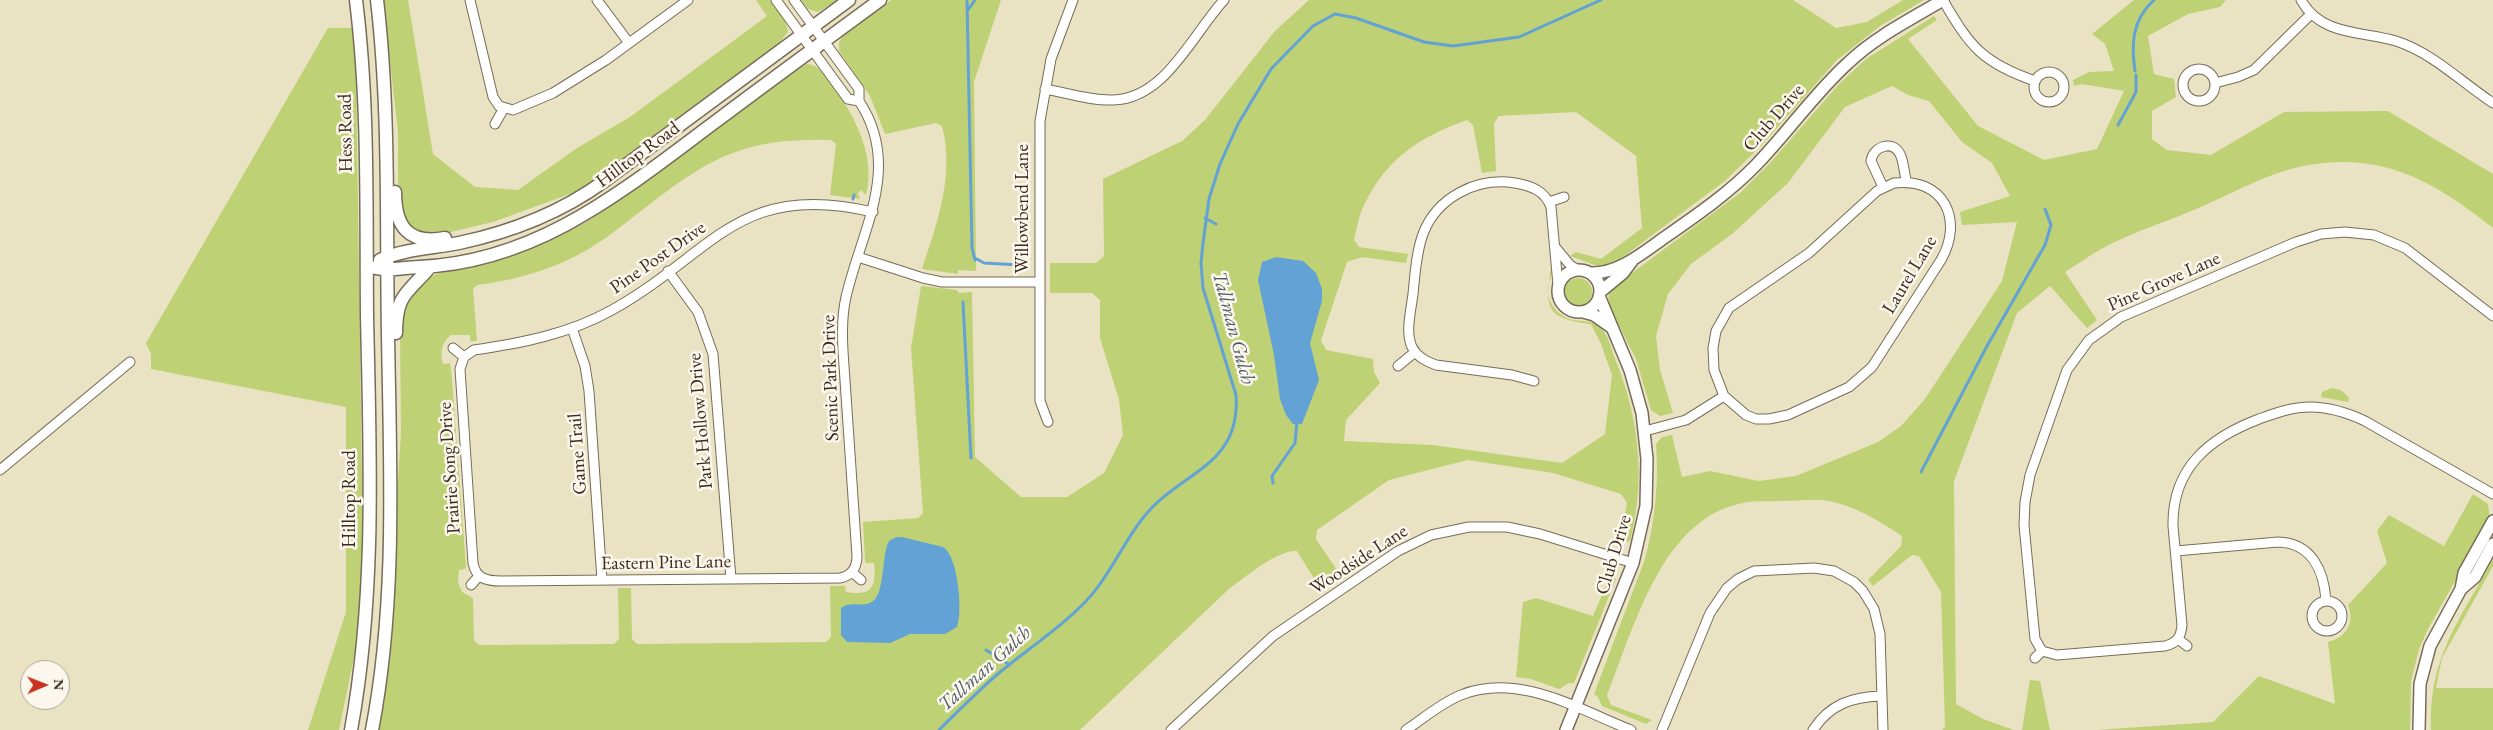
<!DOCTYPE html>
<style>
body{margin:0}
#map{position:relative;width:2493px;height:730px;overflow:hidden;background:#eae3c3;font-family:"EB Garamond",serif}
canvas{display:block}
.north{position:absolute;left:20px;top:660px;width:50px;height:50px;box-sizing:border-box;background:#fbf7ec;border:1px solid #aea59a;border-radius:50%;rotate:89deg;font-size:14px;font-weight:700;line-height:20px;text-align:center;color:#3b2a1e}
.north::after{content:'';display:block;margin:auto;width:18px;height:22px;background:#c8321e;clip-path:polygon(50% 0,100% 100%,50% 72%,0 100%)}
</style>
<div id="map">
<canvas width="2493" height="730"></canvas>
<div class="north">N</div>
</div>
<script>
const ctx = document.querySelector('canvas').getContext('2d');
ctx.lineJoin = 'round';
function fillPath(path, color) {
  ctx.fillStyle = color;
  ctx.fill(path, 'evenodd');
}
function strokePath(path, color, width, dash) {
  ctx.strokeStyle = color;
  ctx.lineWidth = width;
  ctx.lineCap = dash ? 'butt' : 'round';
  ctx.setLineDash(dash || []);
  ctx.stroke(path);
}
function drawText(font, color, halo, rows, align = 'center') {
  ctx.font = font + ' "EB Garamond",serif';
  ctx.lineWidth = 5;
  ctx.setLineDash([]);
  ctx.textBaseline = 'middle';
  ctx.strokeStyle = halo;
  ctx.fillStyle = color;
  for (const [text, x, y, turn = 0] of rows) {
    ctx.save();
    ctx.translate(x, y);
    ctx.rotate((+turn || 0) * Math.PI / 180);
    ctx.textAlign = isNaN(turn) ? turn : align;
    if (halo) ctx.strokeText(text, 0, 0);
    ctx.fillText(text, 0, 0);
    ctx.restore();
  }
}
fillPath(new Path2D(`
 M383,0H408L433,154L475,187L518,190L577,148L630,117L767,16L756,0H770L785,20L788,32L779,43L578,191L493,222L438,235L422,234L408,226L398,201V132Z
 M800,0H838L818,12L808,9Z
 M891,0H1001L974,82L976,271L958,270V274L922,269C937,223 955,175 942,126L936,123L885,134L870,96L839,51V43L842,37Z
 M1309,0H1793L1836,28L1867,22L1903,0H1924L1880,26L1837,60L1762,145L1726,180L1611,266L1600,267L1570,256L1576,252L1601,259L1642,228L1636,156L1576,112L1499,116L1494,123L1496,171L1482,173L1473,125L1467,120C1420,137 1388,157 1365,203C1359,214 1357,228 1354,240L1359,247L1408,254L1406,263L1362,257L1347,262L1321,340L1326,350L1373,359L1374,372L1380,383L1346,420L1344,441L1433,445L1562,463L1605,434L1612,375L1601,344L1591,324C1547,319 1544,308 1551,268C1553,275 1549,280 1548,286C1546,300 1556,314 1569,319C1579,322 1592,319 1601,328C1608,335 1612,350 1615,359C1639,416 1646,481 1630,541L1620,543L1627,503L1621,494L1553,473L1468,460L1389,480L1317,530L1316,539L1341,576L1321,590L1297,551C1277,550 1247,576 1230,588L1080,730H379L394,602L397,497L401,432L400,332L404,305L423,281L436,274L522,252L585,223L635,189L798,69L807,64C820,65 825,76 833,86C855,116 876,156 866,195L861,190L858,193L860,199L830,195L836,144L831,140C796,139 763,141 730,154C685,172 647,208 607,237C568,265 524,279 477,285L473,289L477,341H470V335H451C441,343 440,353 443,364L450,363L452,379L466,567L465,569L459,570L458,582L462,592L473,598L474,640L479,645L614,644L619,639L618,588H631L632,639L637,644L826,642L831,637L830,586H845L846,592C874,597 876,584 874,563H866L865,561L863,522L918,518L923,513L911,348L921,286L957,290L959,293L972,292L975,457L1021,497H1067L1104,473L1123,435L1119,400L1100,338V300L1092,293H1050V263H1096L1104,256L1103,179L1182,141L1205,120L1275,31Z
 M2134,0H2226L2220,7L2188,14L2148,36L2154,74L2174,79L2176,97L2152,111V139L2167,150L2211,155L2284,112L2388,111L2493,174V228C2433,181 2383,151 2303,166C2268,173 2233,193 2201,207C2169,221 2134,231 2103,248C2090,255 2078,264 2065,272L2097,320L2087,328L2050,286L2017,313L1954,481L1956,704L1983,719L2014,730H1942L1945,727L1941,592L1919,556L1912,555L1873,586L1868,580L1901,546L1902,536C1878,520 1852,504 1823,500C1810,499 1795,501 1781,501C1769,502 1755,500 1743,503C1661,518 1634,629 1607,695L1611,705L1652,720L1646,724L1602,706L1598,697L1594,694L1645,559C1655,522 1659,482 1656,444L1662,437L1672,435L1682,477L1710,471L1759,481L1796,476L1878,442L1901,426L1925,399L2002,281L2017,222L1962,225L1960,212L2010,196L1992,163L1962,142L1929,101L1908,95L1892,86L1845,107L1788,183L1732,234L1691,264L1668,294L1656,336L1660,370L1673,413L1660,416L1651,410L1636,359L1608,304L1609,290L1740,193L1770,163L1839,84L1866,59L1934,16L1937,20L1908,39L1978,126L2044,160L2097,149L2124,91L2082,84L2074,86L2073,80L2089,72L2114,71L2105,44L2092,34Z
 M328,28H353L356,69L363,551L357,643L339,730H308L346,612V407L151,369V354L146,343Z
 M1564 292a14 14 0 1 1 28 0a14 14 0 1 1-28 0Z
 M2332,388L2341,390L2349,398L2348,402L2321,397L2322,392Z
 M2473,494L2488,504L2490,519L2428,629L2419,649L2411,681L2410,730H2097L2213,722L2259,676L2335,704L2328,642C2347,637 2355,623 2348,605L2387,563L2377,531L2389,515L2444,546Z
 M2493,559V566L2442,658L2436,688H2493V730H2431C2428,657 2460,620 2493,559Z
 M1611,574L1616,579L1574,683H1569L1559,689L1531,679L1516,677L1523,602L1536,598L1593,616Z
 M2030,680L2040,681L2050,730H2022Z`), '#bed174');
fillPath(new Path2D(`
 M1276,257L1303,261L1316,273L1322,289V301L1310,343L1319,380L1302,424H1293L1286,415L1280,399L1274,355L1258,280L1262,262Z
 M902,537L943,547C958,555 963,612 957,627L945,634H910L890,643L847,642L841,635V608C852,598 870,613 878,594C884,580 883,554 888,543C891,538 896,537 902,537Z`), '#63a2d5');
strokePath(new Path2D(`
 M967,0L972,248L975,260
 M968,10L975,0
 M2135,71C2131,44 2132,20 2154,0
 M2118,125L2136,92V75
 M853,199L854,195
 M1205,218L1216,224
 M975,258L984,263L1019,265
 M963,302L971,458
 M1921,472L1987,346L2045,245L2051,225L2045,209
 M1273,483L1272,476L1295,443L1297,421
 M986,650L1010,665
 M939,730C959,710 979,690 1000,672C1029,648 1062,627 1088,599C1110,575 1123,543 1143,518C1179,471 1241,468 1236,395L1203,288L1201,263L1203,243L1209,199L1220,164L1238,124L1271,69L1313,26L1335,14L1356,18L1424,42L1453,46L1519,37L1601,0`), '#63a2d5', 3);
const minor = new Path2D(`
 M470,0L493,97L499,106L513,110L553,93L606,60L688,0
 M597,0L629,43
 M776,0L848,99L859,101
 M794,0L859,89V101
 M1943,0C1970,47 1983,63 2035,81
 M2301,0C2321,36 2362,31 2396,41C2433,53 2461,82 2493,103
 M2183 85a16 16 0 1 1 32 0a16 16 0 1 1-32 0Z
 M2034 87a15 15 0 1 1 30 0a15 15 0 1 1-30 0Z
 M2215,83L2238,77L2254,70L2311,14
 M1045,89C1067,93 1091,101 1113,100C1165,99 1192,35 1224,0
 M859,101C903,167 861,231 846,297C842,314 842,333 843,351L857,556C857,568 851,576 840,578L501,581C487,581 476,579 473,563L460,369L464,357L474,350C522,343 569,334 612,310C714,253 738,180 873,212
 M495,124L504,108
 M1894,183C1944,177 1964,220 1941,260L1872,367L1849,387L1788,415L1769,419H1756L1746,415L1724,396L1714,370L1713,348L1716,331L1729,308L1809,253L1877,191Z
 M1883,187L1871,161C1873,147 1892,139 1900,154C1904,162 1904,174 1907,183
 M1549,202L1564,197
 M1556,248L1570,265L1578,270
 M858,257L923,278L942,282H1039
 M668,271L698,312L713,354L731,579
 M2493,316L2405,248L2374,235L2345,232L2321,234L2296,242L2121,317L2089,340L2067,370L2030,475L2025,502L2024,525L2035,639L2042,651L2057,655L2165,646C2177,643 2181,637 2182,625L2173,526C2172,468 2209,438 2259,419C2276,413 2292,407 2310,407C2330,407 2348,413 2365,421L2493,494
 M572,328L585,366L589,391L602,580
 M453,348L464,357
 M1398,366L1415,352
 M1534,381L1512,375L1436,365C1426,361 1417,357 1412,347C1405,332 1411,311 1413,294C1415,275 1416,253 1423,234C1437,197 1477,177 1515,183C1532,186 1545,191 1551,207L1558,285
 M1048,422L1040,401V121L1051,59L1073,0
 M1645,431L1686,420L1724,396
 M0,470L130,362
 M2176,551L2278,542C2312,543 2324,571 2326,601
 M852,572L861,580
 M471,585L479,576
 M2312 616a15 15 0 1 1 30 0a15 15 0 1 1-30 0Z
 M2178,639L2187,646
 M2035,658L2042,651
 M1171,730L1273,636L1398,551L1431,535L1469,527H1507L1540,534L1633,563
 M1406,730C1424,718 1441,703 1461,695C1518,672 1578,709 1631,730
 M1662,730L1710,613L1727,588L1738,579L1754,571L1814,568L1834,571L1854,582L1863,591L1874,609L1880,634L1883,730
 M1813,730C1830,704 1852,697 1881,696`);
const tertiary = new Path2D(`
 M1558 291a21 21 0 1 1 42 0a21 21 0 1 1-42 0Z
 M1590,273C1617,274 1640,255 1661,240C1694,217 1728,194 1756,165C1788,132 1814,94 1848,63C1875,37 1911,19 1943,0
 M1600,292L1623,273L1632,261
 M1583,312L1594,315L1611,327
 M2461,589L2464,573L2493,521
 M1566,730L1633,563L1646,506L1647,459L1642,413L1630,370L1599,296
 M2419,730L2420,684L2430,646L2461,589L2475,577L2493,544`);
const secondary = new Path2D(`
 M395,192C395,226 408,245 445,238
 M380,260C403,249 434,248 459,243C511,232 560,213 603,182L849,0
 M367,266C390,272 396,268 419,267C540,262 626,188 719,119C772,79 826,40 880,0
 M396,333C396,294 407,294 430,267
 M351,730C376,593 370,455 367,316C366,211 369,105 356,0
 M372,730C397,600 390,467 388,335C386,224 390,111 377,0`);
strokePath(minor, '#786b58', 11);
strokePath(tertiary, '#786b58', 14);
strokePath(secondary, '#786b58', 15);
strokePath(minor, '#fff', 9);
strokePath(tertiary, '#fff', 11);
strokePath(secondary, '#fff', 12);
drawText('19px', '#3b2a1e', '#fbf7ec', [
 ["Club Drive",1774,118,-49],
 ["Hess Road",346,133,-91],
 ["Hilltop Road",638,155,-36],
 ["Willowbend Lane",1023,209,-90],
 ["Pine Post Drive",658,258,-35],
 ["Laurel Lane",1910,275,-59],
 ["Pine Grove Lane",2164,282,-24],
 ["Scenic Park Drive",831,378,-92],
 ["Park Hollow Drive",701,421,-95],
 ["Game Trail",578,454,-94],
 ["Prairie Song Drive",450,468,-94],
 ["Hilltop Road",350,499,-90],
 ["Club Drive",1614,555,-73],
 ["Woodside Lane",1359,560,-33],
 ["Eastern Pine Lane",666,563,-1]
]);
drawText('italic 20px', '#4b5a67', '#fbf7ec', [
 ["Tallman Gulch",1233,328,75],
 ["Tallman Gulch",985,669,-42]
]);
</script>
